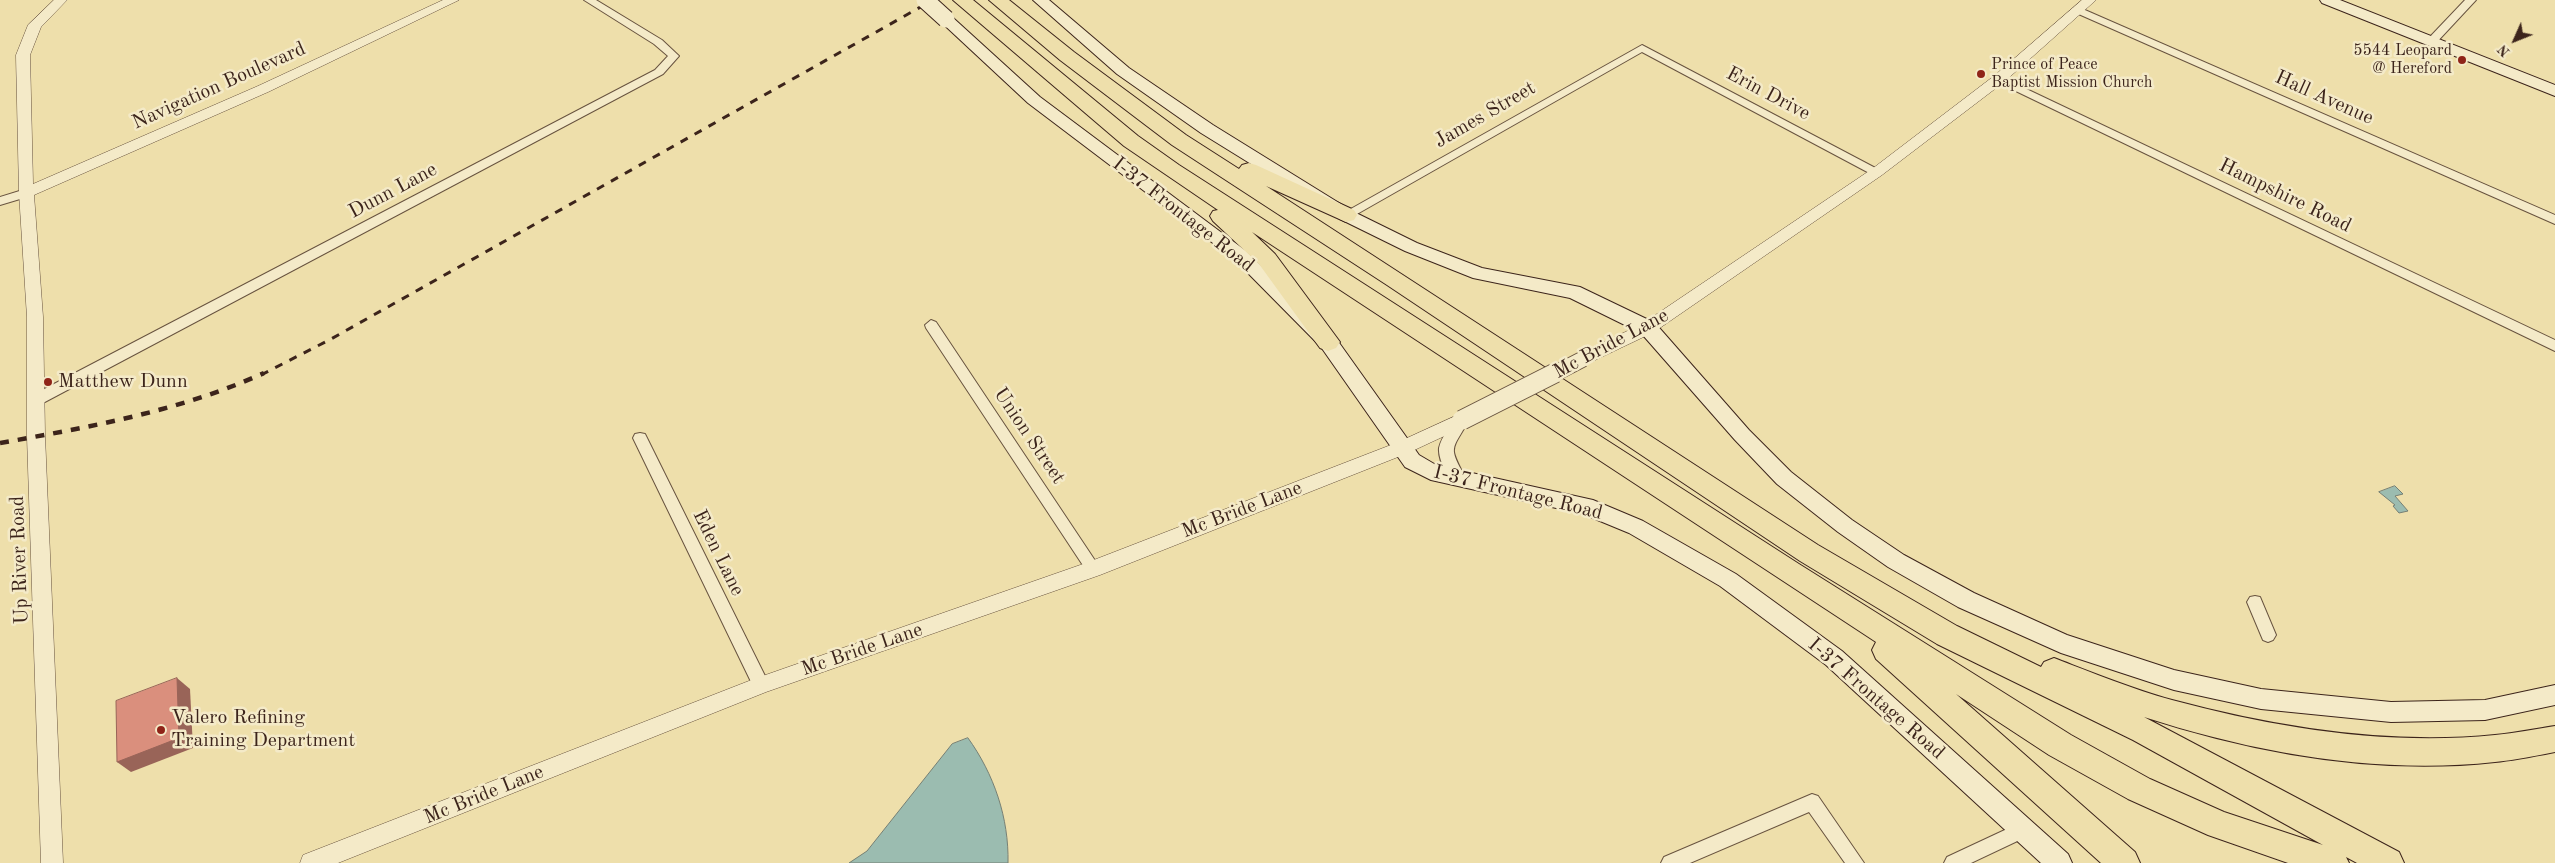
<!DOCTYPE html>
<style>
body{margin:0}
#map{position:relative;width:2555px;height:863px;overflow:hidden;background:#eedfab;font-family:"Old Standard TT",serif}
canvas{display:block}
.north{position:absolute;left:2490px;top:15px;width:50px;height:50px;-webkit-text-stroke:4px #f4eac8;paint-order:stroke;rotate:226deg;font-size:14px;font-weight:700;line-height:20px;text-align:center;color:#3c241b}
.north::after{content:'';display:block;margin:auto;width:18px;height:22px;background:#3c241b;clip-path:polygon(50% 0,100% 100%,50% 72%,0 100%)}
</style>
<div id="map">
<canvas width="2555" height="863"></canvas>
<div class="north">N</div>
</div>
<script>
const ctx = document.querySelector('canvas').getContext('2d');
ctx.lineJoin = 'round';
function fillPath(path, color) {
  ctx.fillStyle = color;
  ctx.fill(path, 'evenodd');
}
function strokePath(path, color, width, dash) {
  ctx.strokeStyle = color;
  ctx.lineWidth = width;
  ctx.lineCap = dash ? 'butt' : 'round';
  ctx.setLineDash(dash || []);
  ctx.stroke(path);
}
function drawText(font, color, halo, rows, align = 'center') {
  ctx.font = font + ' "Old Standard TT",serif';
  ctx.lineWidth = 5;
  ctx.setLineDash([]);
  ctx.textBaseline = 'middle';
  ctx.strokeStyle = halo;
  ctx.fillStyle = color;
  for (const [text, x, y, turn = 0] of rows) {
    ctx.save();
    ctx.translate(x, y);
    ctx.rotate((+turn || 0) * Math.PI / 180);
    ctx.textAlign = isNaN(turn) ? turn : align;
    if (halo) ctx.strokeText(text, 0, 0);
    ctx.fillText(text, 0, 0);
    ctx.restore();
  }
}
const water = new Path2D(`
 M2395,486L2403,494L2395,496L2408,511L2399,513L2393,506L2395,505L2379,492Z
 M968,738C994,774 1009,818 1008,863H849L867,851L952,744Z`);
fillPath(water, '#9bbcb0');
strokePath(water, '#757f74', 1);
const minor = new Path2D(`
 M584,0H596L662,40L679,56L663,74L41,404H31L29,400L31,396L655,70L668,56L654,44Z
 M2465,0H2476L2435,44H2427V40Z
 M2078,7L2555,215V224L2074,12V8Z
 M1642,45L1883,172L1877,176L1873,175L1642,52L1350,218H1342L1340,215Z
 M1999,76L2555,340V351L1995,81V77Z
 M26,189L32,193L30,196L0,205V197Z
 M931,320L936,322L1098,565L1100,569L1098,573L1093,575L1088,573L926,328L925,325Z
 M1462,415L1469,420C1451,452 1448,445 1466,479L1464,483C1450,487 1438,460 1439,448C1441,437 1451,426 1457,416Z
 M640,433L645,434L647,438L767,680L769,685L767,690L761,692L755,690L633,438L635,434Z
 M2255,596L2260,597L2276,635L2273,640L2268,642L2263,640L2247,602L2250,597Z
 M1812,794L1818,796L1864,863H1845L1809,812L1690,863H1661L1664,857Z
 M2022,822L2028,824L2031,830L2028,836L1971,863H1944L1947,857Z`);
const tertiary = new Path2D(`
 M54,0H67L41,27L30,55L33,184L258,86L443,0H459L268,92L34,195L43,317L45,436L63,863H41L27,436V317L19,193L16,55L28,25Z
 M2082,0H2096L2004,82L1882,175L1654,332L1589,363L1583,365L1577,363L1575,359L1577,355L1642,324L1872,169L1994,76Z
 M1462,413L1468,415L1471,420L1468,425L1408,453L1100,575L766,692L338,863H300L303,855L754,679L1086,563L1396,443Z`);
const secondary = new Path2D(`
 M1033,0H1049L1129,68L1213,125L1352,211L1417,243L1482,268L1580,287L1655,323L1749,430L1791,472L1852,520L1904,555L1974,593L2067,635L2174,670L2261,689L2391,702L2485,700L2555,685V705L2485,720L2391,722L2261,709L2174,690L2061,653L1958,607L1888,567L1838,532L1777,484L1735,440L1641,333L1570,298L1473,278L1405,251L1340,219L1201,133L1117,74Z
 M2320,0H2340L2555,85V96L2322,3Z
 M946,15L951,16L1040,97L1246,251L1335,337L1419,455L1436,465L1593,500L1643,521L1736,574L1842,651L2068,854L2072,863H2041L1826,665L1720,586L1629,533L1583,514L1431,480L1405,467L1321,347L1234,259L1028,103L941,22L939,19L941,16Z`);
const motorway = new Path2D(`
 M953,0H973L1138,136L1179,165L1799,564L2071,735L2150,779L2224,812L2323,845L2133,740L1937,644L1800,561L1387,285L1172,145L1060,60L989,0H1009L1074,52L1186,135L1239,169L1242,165L1249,163L1256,165L1354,210L1357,215L1354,220L1346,222L1266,186L1818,545L1957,626L2041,667L2044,662L2054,658C2093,673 2132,689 2172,700C2276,728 2387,746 2495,735C2515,733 2535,729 2555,726V752C2535,756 2515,760 2495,762C2378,775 2255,753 2144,717L2399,852L2404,863H2357L2346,857L2349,863H2288L2208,835L2128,799L2049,755L1956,694L2135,852L2140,863H2101L1876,659L1872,650L1876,642L1252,232L1275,254L1340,342L1336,348L1328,351L1320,348L1259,264L1213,221L1210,216L1213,211L1218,210L1124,146Z`);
strokePath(minor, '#68533f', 2);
strokePath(tertiary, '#68533f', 1);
strokePath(secondary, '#3c241b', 2);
strokePath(motorway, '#3c241b', 2);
fillPath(minor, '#f4eac8');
fillPath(tertiary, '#f4eac8');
fillPath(secondary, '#f4eac8');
fillPath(motorway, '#eedfab');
strokePath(new Path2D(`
 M261,375L331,339L933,0`), '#3c241b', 3, [8, 8]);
strokePath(new Path2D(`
 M0,443C90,427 180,411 264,373`), '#3c241b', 4.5, [9, 9]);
const tertiaryBridgeFar1 = new Path2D(`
 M1552,375L1583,359`);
const tertiaryBridge = new Path2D(`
 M1462,420L1555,373`);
const secondaryBridge = new Path2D(`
 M925,0L946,19`);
strokePath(tertiaryBridgeFar1, '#68533f', 17, []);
strokePath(tertiaryBridge, '#68533f', 21, []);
strokePath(secondaryBridge, '#3c241b', 19, []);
strokePath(tertiaryBridgeFar1, '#f4eac8', 15);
strokePath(tertiaryBridge, '#f4eac8', 19);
strokePath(secondaryBridge, '#f4eac8', 17);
fillPath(new Path2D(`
 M177,678L190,689L193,748L131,772L117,762Z`), '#996458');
const building = new Path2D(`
 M177,678L179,738L117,762L116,701Z`);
fillPath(building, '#da8f7d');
strokePath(building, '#996458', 1);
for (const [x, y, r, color] of [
 [2462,60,5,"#8f2418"],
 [1981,74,5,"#8f2418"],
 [48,382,5,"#8f2418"],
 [161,730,5,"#8f2418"]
]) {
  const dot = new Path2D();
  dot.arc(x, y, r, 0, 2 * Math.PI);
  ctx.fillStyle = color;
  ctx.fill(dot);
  strokePath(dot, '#f4eac8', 2);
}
drawText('16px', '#3c241b', '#f4eac8', [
 ["5544 Leopard",2452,51],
 ["@ Hereford",2452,69],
 ["Prince of Peace",1991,65,"left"],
 ["Baptist Mission Church",1991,83,"left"]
], 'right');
drawText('20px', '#3c241b', '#f4eac8', [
 ["Navigation Boulevard",219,86,-24],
 ["Erin Drive",1768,94,28],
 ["Hall Avenue",2324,98,24],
 ["James Street",1485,115,-30],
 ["Dunn Lane",393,191,-28],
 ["Hampshire Road",2285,196,26],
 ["I-37 Frontage Road",1183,215,38],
 ["Mc Bride Lane",1611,344,-28],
 ["Union Street",1029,436,56],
 ["I-37 Frontage Road",1518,493,14],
 ["Mc Bride Lane",1242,510,-21],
 ["Eden Lane",718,553,64],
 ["Up River Road",20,560,-92],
 ["Mc Bride Lane",862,650,-19],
 ["I-37 Frontage Road",1876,699,41],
 ["Mc Bride Lane",484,795,-22]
]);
drawText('20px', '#3c241b', '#f4eac8', [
 ["Matthew Dunn",58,382],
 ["Valero Refining",171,718],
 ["Training Department",171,741]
], 'left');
</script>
